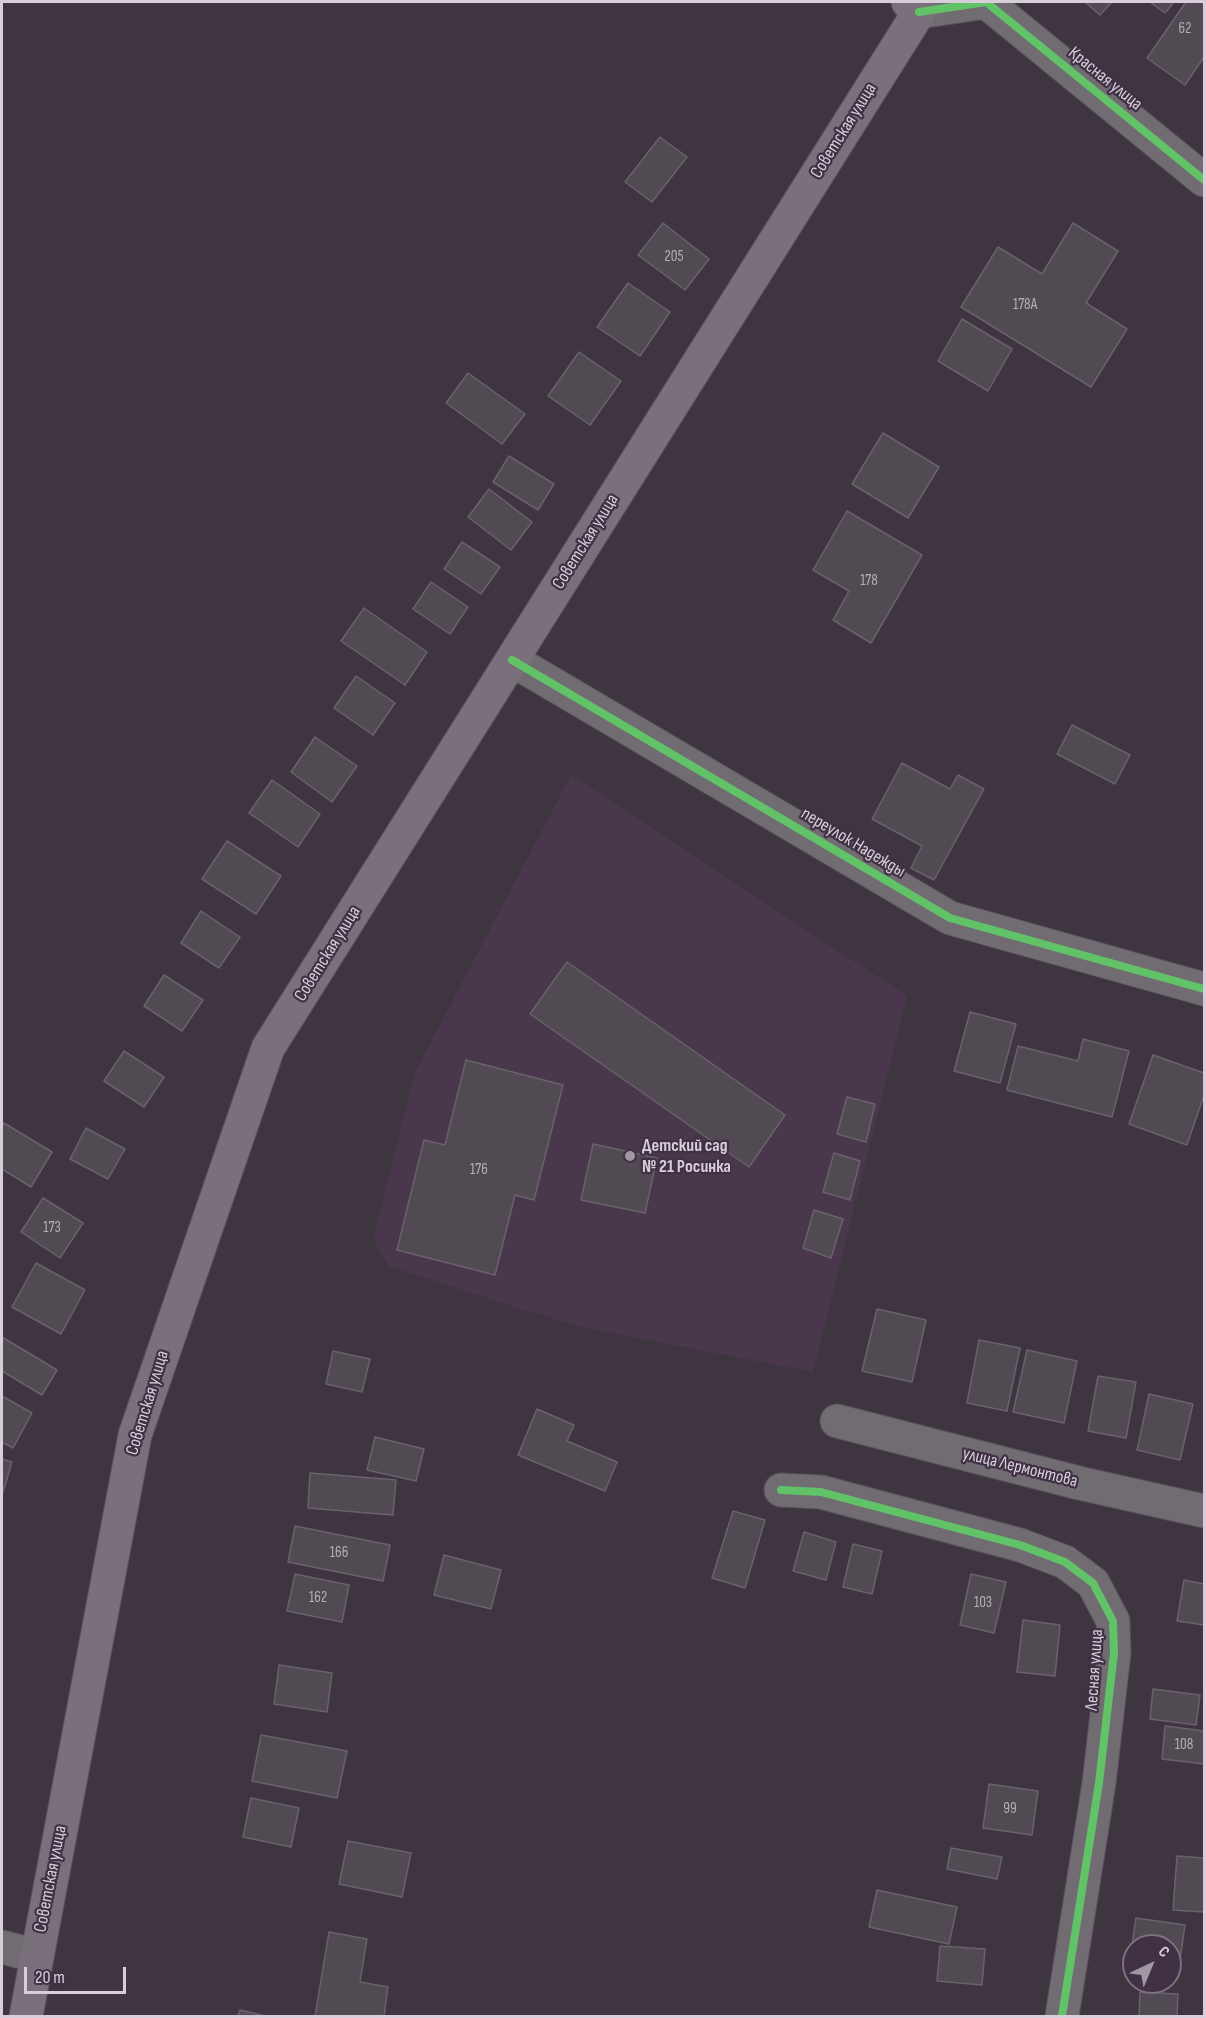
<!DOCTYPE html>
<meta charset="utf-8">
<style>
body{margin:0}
#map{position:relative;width:1206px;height:2018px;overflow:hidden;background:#3e3540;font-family:"Sofia Sans Condensed",sans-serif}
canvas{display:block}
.frame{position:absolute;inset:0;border:3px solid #d8ceda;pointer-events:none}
.north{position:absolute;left:1122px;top:1934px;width:60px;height:60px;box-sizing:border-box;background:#413144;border:2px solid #7d7080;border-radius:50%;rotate:44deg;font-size:16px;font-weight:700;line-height:24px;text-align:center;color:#d8ceda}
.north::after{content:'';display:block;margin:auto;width:21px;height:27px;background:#a298a4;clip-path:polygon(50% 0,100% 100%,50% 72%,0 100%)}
.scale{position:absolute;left:24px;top:1967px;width:102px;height:27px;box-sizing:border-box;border:3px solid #d8ceda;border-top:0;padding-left:8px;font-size:18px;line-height:21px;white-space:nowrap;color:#d8ceda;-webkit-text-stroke:4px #413144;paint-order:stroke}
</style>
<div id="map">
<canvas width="1206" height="2018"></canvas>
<div class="frame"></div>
<div class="north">С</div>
<div class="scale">20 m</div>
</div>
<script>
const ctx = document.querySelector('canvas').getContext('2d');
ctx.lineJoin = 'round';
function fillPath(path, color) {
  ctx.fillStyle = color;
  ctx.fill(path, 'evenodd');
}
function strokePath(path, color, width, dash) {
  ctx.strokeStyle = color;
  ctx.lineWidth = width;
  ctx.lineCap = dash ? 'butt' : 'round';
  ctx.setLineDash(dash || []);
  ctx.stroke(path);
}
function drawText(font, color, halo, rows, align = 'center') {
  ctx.font = font + ' "Sofia Sans Condensed",sans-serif';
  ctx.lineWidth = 4.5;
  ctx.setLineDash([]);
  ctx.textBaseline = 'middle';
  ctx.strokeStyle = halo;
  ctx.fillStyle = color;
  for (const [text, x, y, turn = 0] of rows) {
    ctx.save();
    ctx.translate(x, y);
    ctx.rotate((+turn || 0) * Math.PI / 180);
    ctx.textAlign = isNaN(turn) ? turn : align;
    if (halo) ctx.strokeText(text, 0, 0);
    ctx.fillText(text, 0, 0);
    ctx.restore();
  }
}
fillPath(new Path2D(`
 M571,775L907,996L813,1372L575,1326L388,1266L373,1239L415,1072Z`), '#49374c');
const building = new Path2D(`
 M1085,2H1112L1100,15Z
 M1150,2H1174L1165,13Z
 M1186,2H1204V57L1185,85L1147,58Z
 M660,137L687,157L652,202L625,182Z
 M663,223L709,259L685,290L638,255Z
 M1073,223L1118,251L1086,303L1127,329L1091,387L961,307L998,247L1042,274Z
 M628,283L670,312L640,356L597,327Z
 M962,319L1012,349L988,391L938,361Z
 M579,352L621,381L590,425L548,396Z
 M468,373L525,414L502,444L446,403Z
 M883,433L939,467L908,518L852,484Z
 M509,456L554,484L538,510L493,482Z
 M489,489L532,522L511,550L468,517Z
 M847,511L922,555L871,643L833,620L849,591L813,570Z
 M462,542L500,567L481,594L444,569Z
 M431,582L468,607L450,634L413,609Z
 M364,608L427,652L405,685L341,641Z
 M356,676L395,703L373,735L334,708Z
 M1072,725L1130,755L1115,784L1057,754Z
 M315,737L357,766L332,802L291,772Z
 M902,763L950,789L958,775L984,789L934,880L911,868L922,846L872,819Z
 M272,780L320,814L298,847L249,813Z
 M227,841L281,876L256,914L202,879Z
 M201,911L240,937L219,968L181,943Z
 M567,962L785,1115L749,1167L530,1014Z
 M164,975L203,1000L182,1031L144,1006Z
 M970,1012L1016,1024L1000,1083L954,1071Z
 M1083,1039L1129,1051L1112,1117L1007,1090L1018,1046L1078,1061Z
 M124,1051L164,1077L144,1107L104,1081Z
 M1153,1055L1204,1073V1095L1187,1145L1129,1124Z
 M466,1060L563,1085L534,1200L515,1195L495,1275L397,1250L424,1140L445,1145Z
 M847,1097L875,1104L866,1142L837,1134Z
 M4,1123L52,1152L31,1187L2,1169V1127Z
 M86,1128L125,1149L108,1179L70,1159Z
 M593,1144L657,1158L645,1213L581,1200Z
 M834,1153L860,1161L850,1200L823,1192Z
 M43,1198L83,1223L60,1258L21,1232Z
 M814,1210L843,1219L831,1258L803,1248Z
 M36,1263L85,1290L61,1334L12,1307Z
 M877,1309L926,1320L912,1382L862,1371Z
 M2,1337L57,1370L42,1395L2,1371Z
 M979,1340L1020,1348L1007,1411L967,1403Z
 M1027,1350L1077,1361L1064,1423L1013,1412Z
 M333,1351L370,1359L362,1392L326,1384Z
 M1098,1376L1136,1382L1126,1438L1088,1431Z
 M1149,1394L1193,1404L1180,1460L1137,1450Z
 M2,1396L32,1413L13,1448L2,1442Z
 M537,1409L574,1425L567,1441L617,1462L605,1491L518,1455Z
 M375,1437L424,1449L416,1481L367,1470Z
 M2,1459L12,1462L3,1492L2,1491Z
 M310,1473L396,1480L393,1515L308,1508Z
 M733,1511L765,1520L745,1588L712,1578Z
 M295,1526L390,1545L383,1581L288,1562Z
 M804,1532L836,1542L826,1580L793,1571Z
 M853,1544L882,1551L872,1594L843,1587Z
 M444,1555L501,1570L491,1609L434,1595Z
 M295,1574L349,1585L342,1622L287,1611Z
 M971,1574L1006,1582L994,1633L960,1625Z
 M1184,1580L1204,1584V1625L1177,1621Z
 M1023,1620L1060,1625L1055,1676L1017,1672Z
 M279,1665L332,1673L327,1712L274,1704Z
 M1153,1689L1200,1695L1196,1725L1150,1719Z
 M1165,1726L1204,1731V1764L1162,1759Z
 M261,1735L347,1751L337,1798L252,1781Z
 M989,1784L1038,1791L1032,1835L983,1828Z
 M251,1798L299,1808L291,1847L243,1837Z
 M348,1841L411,1853L402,1897L339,1884Z
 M951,1848L1002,1857L997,1879L947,1869Z
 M1177,1856L1204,1858V1912L1173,1910Z
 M877,1890L957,1907L949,1944L869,1927Z
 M1136,1918L1185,1925L1178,1974L1170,1972V1946H1134V1966L1129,1965Z
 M329,1932L367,1939L360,1982L388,1987L384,2016H315Z
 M940,1946L985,1949L982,1985L937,1981Z
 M1140,1992L1178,1994L1177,2016H1139Z
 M240,2010L266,2016H238Z`);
fillPath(building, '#524a53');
strokePath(building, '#69626b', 1.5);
const minor = new Path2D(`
 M919,12L986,2L1204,180
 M512,660L950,918L1204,989
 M837,1421L1079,1483L1204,1511
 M781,1490L821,1492L1020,1545L1065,1562L1093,1583L1113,1621L1114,1653L1099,1783L1062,2016
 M2,1947L36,1956`);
const major = new Path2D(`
 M26,2016L135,1435L268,1048L919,12L908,2`);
strokePath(minor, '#58515a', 35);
strokePath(major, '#58515a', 35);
strokePath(minor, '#716b72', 33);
strokePath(major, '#7a707c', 33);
strokePath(new Path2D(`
 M919,12L986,2L1204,180
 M512,660L950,918L1204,989
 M781,1490L821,1492L1020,1545L1065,1562L1093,1583L1113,1621L1114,1653L1099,1783L1062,2016`), '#61c268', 8);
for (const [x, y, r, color] of [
 [630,1156,6,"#a298a4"]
]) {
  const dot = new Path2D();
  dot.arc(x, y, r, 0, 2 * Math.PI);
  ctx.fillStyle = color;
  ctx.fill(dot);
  strokePath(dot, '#413144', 2);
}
drawText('15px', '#b6adb8', null, [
 ["62",1185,29],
 ["205",674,257],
 ["178А",1025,305],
 ["178",869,581],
 ["176",479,1170],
 ["173",52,1228],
 ["166",339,1553],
 ["162",318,1598],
 ["103",983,1603],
 ["108",1184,1745],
 ["99",1010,1809]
]);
drawText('18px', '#d8ceda', '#413144', [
 ["Красная улица",1105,79,39],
 ["Советская улица",844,131,-58],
 ["Советская улица",586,542,-58],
 ["переулок Надежды",853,843,31],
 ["Советская улица",328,954,-58],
 ["Советская улица",148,1403,-73],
 ["улица Лермонтова",1020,1468,14],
 ["Лесная улица",1095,1670,-86],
 ["Советская улица",51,1879,-79]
]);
drawText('bold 18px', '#d8ceda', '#413144', [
 ["Детский сад",642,1146],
 ["№ 21 Росинка",642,1167]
], 'left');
</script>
